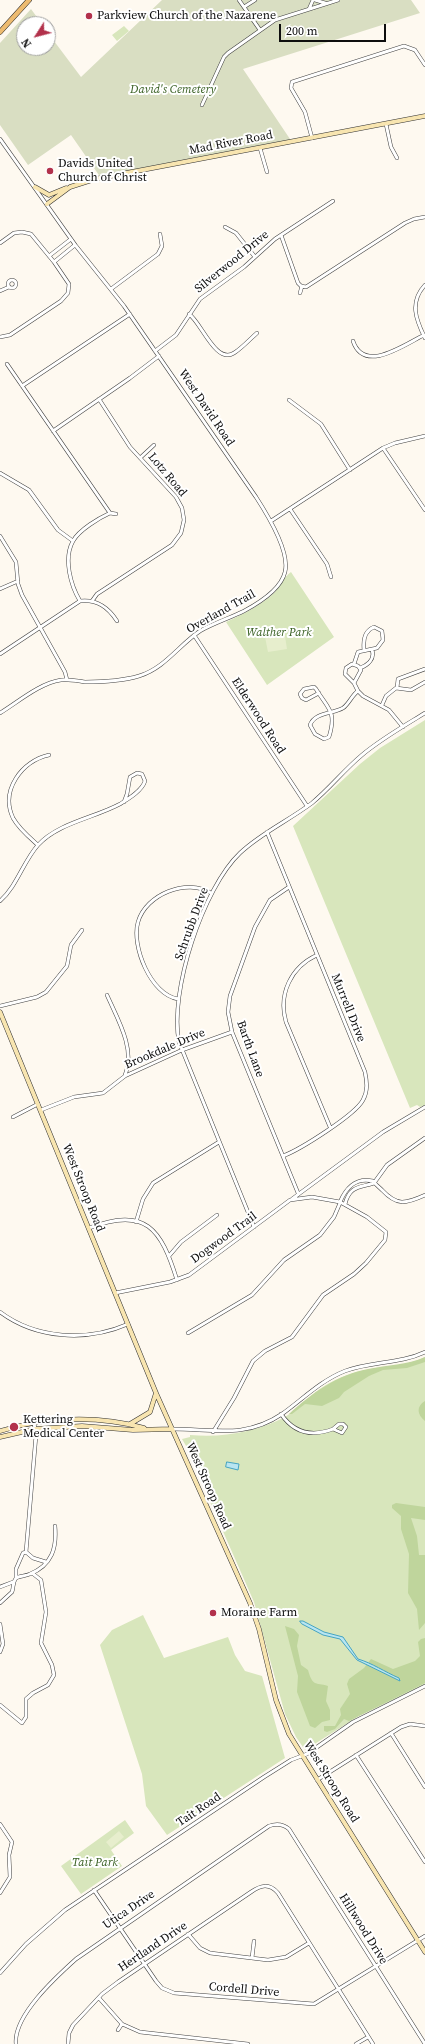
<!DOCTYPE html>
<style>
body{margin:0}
#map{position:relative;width:425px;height:2044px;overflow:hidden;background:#fef9f0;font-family:"Source Serif 4",serif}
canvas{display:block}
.north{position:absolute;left:16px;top:16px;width:40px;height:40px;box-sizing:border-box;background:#fff;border:1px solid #9f9f9f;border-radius:50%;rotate:234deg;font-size:11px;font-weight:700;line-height:16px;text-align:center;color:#0e0e0e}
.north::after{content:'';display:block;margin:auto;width:14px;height:18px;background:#b2314b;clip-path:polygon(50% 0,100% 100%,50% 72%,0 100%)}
.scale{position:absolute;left:279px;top:24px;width:107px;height:18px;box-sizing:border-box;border:2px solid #0e0e0e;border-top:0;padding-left:5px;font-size:12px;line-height:14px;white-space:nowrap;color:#0e0e0e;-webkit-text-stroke:3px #fff;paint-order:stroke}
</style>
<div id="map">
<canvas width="425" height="2044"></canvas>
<div class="north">N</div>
<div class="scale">200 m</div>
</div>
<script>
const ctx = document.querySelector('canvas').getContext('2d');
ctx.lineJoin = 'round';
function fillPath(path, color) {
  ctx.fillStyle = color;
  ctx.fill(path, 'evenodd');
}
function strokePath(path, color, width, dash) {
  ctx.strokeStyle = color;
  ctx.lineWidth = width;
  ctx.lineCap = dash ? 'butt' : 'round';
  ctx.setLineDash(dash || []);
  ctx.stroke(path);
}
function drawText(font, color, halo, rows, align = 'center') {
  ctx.font = font + ' "Source Serif 4",serif';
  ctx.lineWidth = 4;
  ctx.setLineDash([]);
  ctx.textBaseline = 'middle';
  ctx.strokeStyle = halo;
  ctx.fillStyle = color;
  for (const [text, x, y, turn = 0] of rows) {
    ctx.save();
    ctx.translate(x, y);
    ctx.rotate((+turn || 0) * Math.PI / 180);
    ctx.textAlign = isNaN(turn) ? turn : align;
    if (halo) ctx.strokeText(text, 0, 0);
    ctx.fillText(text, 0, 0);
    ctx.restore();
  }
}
fillPath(new Path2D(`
 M124,26L129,31L117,41L112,35Z
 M291,572L334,637L267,685L226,622C243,614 262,605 275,592C281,585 284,577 291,572Z
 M425,720V1105L420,1107L417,1105L410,1108L293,826L360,764L380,748Z
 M425,1357V1685L359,1716L305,1750L296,1737L285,1714L254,1602L207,1495L206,1491L211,1488L182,1439L190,1437V1435C224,1438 255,1432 285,1417C292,1413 299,1405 306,1400C318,1389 332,1380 348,1375C373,1365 401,1369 425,1357Z
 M143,1615L164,1658L228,1637L235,1655L245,1671L262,1676L285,1758L167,1835L146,1806L142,1774L100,1645L112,1630Z
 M125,1820L134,1833L111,1850L122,1866L81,1894L61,1866Z`), '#d8e6bc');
fillPath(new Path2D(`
 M425,1357V1362L407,1368L383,1370L369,1376L344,1392L339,1398L322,1406L305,1404L292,1414H289C312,1393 337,1375 368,1369C387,1365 407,1365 425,1357Z
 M425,1401V1421C417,1415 416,1406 425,1401Z
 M396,1503L425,1507V1520L411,1518L417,1536L419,1555H425V1623L419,1630L417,1609L408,1593L409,1554L401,1529V1516L392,1508V1505Z
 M285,1626L294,1629L299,1635L297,1646L301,1665L308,1670C313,1687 315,1682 328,1686L326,1701L330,1710V1720L322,1722L315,1728L310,1726L297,1692L298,1676Z
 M425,1638V1683L349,1721L344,1719L335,1729L327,1732L324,1731V1726H335L341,1715L340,1709L350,1694L347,1684L349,1679L364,1668L371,1659L393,1669L415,1661L420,1656L418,1642L421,1639Z`), '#bfd59c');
fillPath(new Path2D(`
 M162,0H411L420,13L243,69L292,142L101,178L71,135L28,165L0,125V43L31,9L42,24H24V48H48V33L81,77Z`), '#d9dec2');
fillPath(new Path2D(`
 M284,630L287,649L268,652L264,632Z
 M119,1831L124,1837L111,1848L106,1842Z`), '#e7eecd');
const water = new Path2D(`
 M227,1462L239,1464L238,1470L226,1467Z
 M300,1621H303L324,1632L343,1637L358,1659C372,1663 385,1672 399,1678L400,1681L357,1660L340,1639L323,1635L302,1624Z`);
fillPath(water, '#b8e5f1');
strokePath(water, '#45a4c2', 1);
const street = new Path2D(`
 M239,0L260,30
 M315,0L325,3
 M244,7L255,0
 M309,9L313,0
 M202,105L224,57L228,53L275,20L338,0
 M386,124L391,147L397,158
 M312,138L305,112L291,88L292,82L404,46L415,50L425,65
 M0,139L76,246L124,306L256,497C267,514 290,552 285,572C281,589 259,603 244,611C230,618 214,623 200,631C179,645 165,668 139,676C122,681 104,682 85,682C78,681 69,679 61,680C40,683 18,702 0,713
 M260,148L267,172
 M225,227L236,233L255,257
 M281,235L298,283L301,286L306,287L405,223L414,219L425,217
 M0,243L14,233L22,232L31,234L54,262L69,284L68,293L61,301L10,335L0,337
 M49,256L71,239
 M54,262L75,245
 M8 284a4 4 0 1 1 8 0a4 4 0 1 1-8 0Z
 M425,285C409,302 416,320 425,338
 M111,289L158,254L162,246L160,234
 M0,291L9,287
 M300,293L302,286
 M189,314C201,322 216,365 234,353C242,348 250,339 257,333
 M353,341C364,374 404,345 424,335
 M155,351L176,335L200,299L244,267L275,239L333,201
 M7,364L110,513
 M22,386L130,314
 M289,400L321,424L350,470
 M53,431L130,378L159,356
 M383,448L425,510
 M140,458L154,445
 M0,473L29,490L58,530L73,541
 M290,509L327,564L331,577
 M110,513L116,514
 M271,521L383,448L395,443L425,436
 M0,536L16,562L18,584L22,595L65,672L67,680
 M0,589L18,581
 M80,601C71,586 63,559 73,541C79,530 99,518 110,513
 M92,601L97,594L172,545L181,533L184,520L182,508L176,497L130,447L99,399
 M194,635L307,806
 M0,654L80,601C97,599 108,607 117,621
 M354,664L358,652L377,648L383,640L382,631L374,627C364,631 363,641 364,650
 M360,668C368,665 375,659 372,650
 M354,683L345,674L346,668L352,664L358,666L361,670L354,683L358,691L363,696L389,710L403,727
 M397,688L398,679L425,669
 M319,693L306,700L302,698L300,694L304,689L314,687L316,689C328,709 337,711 329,737L324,739L315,734L310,725C315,712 333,714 343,708C349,704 352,695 358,691
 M382,705L386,696L396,688L411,690L425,682
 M267,832L365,1072C367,1082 368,1091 363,1100C355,1115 301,1149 283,1156
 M38,845C29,837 19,829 13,818C0,790 22,761 49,755
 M289,887L270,900L255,927L230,996L228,1012L232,1032L298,1193
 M0,901C17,886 23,862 38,845C58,823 94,818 120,804C128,799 142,791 145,781L142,774L137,773L130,777L127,794L124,802
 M317,955C291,967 278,994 286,1022L330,1127
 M107,995C117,1018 136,1049 125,1075
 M178,999C151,995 131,946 138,922C146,894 187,878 211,893
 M0,1006L37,997L46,992L67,966L71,945L82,930
 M41,1110L74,1097L103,1093L125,1076L182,1050L232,1032
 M13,1117L38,1104
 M374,1183L387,1165L425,1138
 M292,1199L383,1132L425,1107
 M340,1202C346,1188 355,1177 373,1181C375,1184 379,1187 382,1190C397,1206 405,1204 425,1195
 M345,1204C350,1185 360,1188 374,1183
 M136,1222L143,1199L153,1183L219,1142
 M254,1227L179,1042C169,992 203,888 240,853C261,833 288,821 312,803C330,788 344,770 362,755C381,739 404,726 425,713
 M89,1228C146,1206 161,1229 177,1280
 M169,1256L181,1242L217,1215
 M115,1293L170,1282L189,1275L290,1200L312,1197L340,1202L367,1217L386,1232L385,1240L366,1263L354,1274L323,1295L292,1337L265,1351L253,1361L234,1398L213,1432
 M0,1312C36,1339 87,1342 128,1324
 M188,1333L252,1295L284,1260L320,1235L334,1217L340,1203
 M281,1414C294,1433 312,1437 333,1429
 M34,1423L36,1435L26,1552L33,1558L46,1562
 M339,1424H343L346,1427L342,1433L333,1429Z
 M172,1429C213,1429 245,1439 282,1414C303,1399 320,1381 345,1371C371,1361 400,1364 425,1352
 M16,1577V1569L23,1553L26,1552
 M0,1587L13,1582
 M0,1603L12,1592C14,1587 12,1583 16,1578C19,1576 26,1576 30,1574C52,1565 57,1548 55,1526
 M0,1624L3,1644L0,1652
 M0,1705L22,1723L26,1717V1699L33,1693L48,1685L54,1675L52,1665L41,1643L46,1612L41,1580L32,1573
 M391,1733L425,1787
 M356,1755L425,1862
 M317,1780L401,1727L410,1724L425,1726
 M0,1824L12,1842L9,1855L10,1877L0,1893
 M94,1890L156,1981L162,1988L174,1993L314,2004L425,1936
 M188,1934L200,1948L210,1953L268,1960L286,1957L309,1943
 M252,1958L254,1941
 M0,1973L26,1944L65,1910L264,1777L291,1760L307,1754L353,1722L425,1686
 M99,1998L122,2024L140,2032L248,2044
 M118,2030L122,2024
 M16,2044C13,2016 56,1977 76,1959L269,1826C277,1823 283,1824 289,1829L425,2044
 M68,2044L69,2033L73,2025L102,1994L118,1982L251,1892C261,1885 269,1883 278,1893L373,2044
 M356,2044L368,2037`);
const secondary = new Path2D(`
 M35,187L49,195L66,188
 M47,204L70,187L95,179L425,116
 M0,1012L156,1393L250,1603L259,1629L276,1700L289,1734L425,1952
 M130,1424L150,1412L156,1393
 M0,1431C46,1417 98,1415 144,1428
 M0,1437L35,1429L82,1426L133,1430L172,1429`);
const primary = new Path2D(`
 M0,32L29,0`);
strokePath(street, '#414141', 4);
strokePath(secondary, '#303030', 5);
strokePath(primary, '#1f1f1f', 5.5);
strokePath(street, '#fff', 3);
strokePath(secondary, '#f8e5b0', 4);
strokePath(primary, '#edbb70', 4.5);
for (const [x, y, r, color] of [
 [89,16,4,"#b2314b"],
 [50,171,4,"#b2314b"],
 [14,1427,5,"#b2314b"],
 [213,1613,4,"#b2314b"]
]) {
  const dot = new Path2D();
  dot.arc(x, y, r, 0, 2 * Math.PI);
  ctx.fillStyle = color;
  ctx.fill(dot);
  strokePath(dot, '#fff', 1.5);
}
drawText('12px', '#0e0e0e', '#fff', [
 ["Parkview Church of the Nazarene",97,16],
 ["Davids United",58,164],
 ["Church of Christ",58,178],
 ["Kettering",23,1420],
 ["Medical Center",23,1434],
 ["Moraine Farm",221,1613]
], 'left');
drawText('italic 12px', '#396023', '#fff', [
 ["David's Cemetery",173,90],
 ["Walther Park",279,633],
 ["Tait Park",95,1863]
]);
drawText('12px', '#0e0e0e', '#fff', [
 ["Mad River Road",231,143,-11],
 ["Silverwood Drive",232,262,-39],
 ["West David Road",206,408,56],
 ["Lotz Road",167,475,50],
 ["Overland Trail",221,612,-29],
 ["Elderwood Road",258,716,57],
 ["Schrubb Drive",192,924,-70],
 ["Murrell Drive",348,1008,68],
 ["Brookdale Drive",165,1049,-23],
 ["Barth Lane",250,1049,70],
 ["West Stroop Road",83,1188,68],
 ["Dogwood Trail",224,1238,-36],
 ["West Stroop Road",208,1486,66],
 ["West Stroop Road",331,1782,58],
 ["Tait Road",199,1810,-34],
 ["Utica Drive",129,1910,-34],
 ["Hillwood Drive",363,1929,58],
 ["Hertland Drive",153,1947,-34],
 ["Cordell Drive",244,1990,5]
]);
</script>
